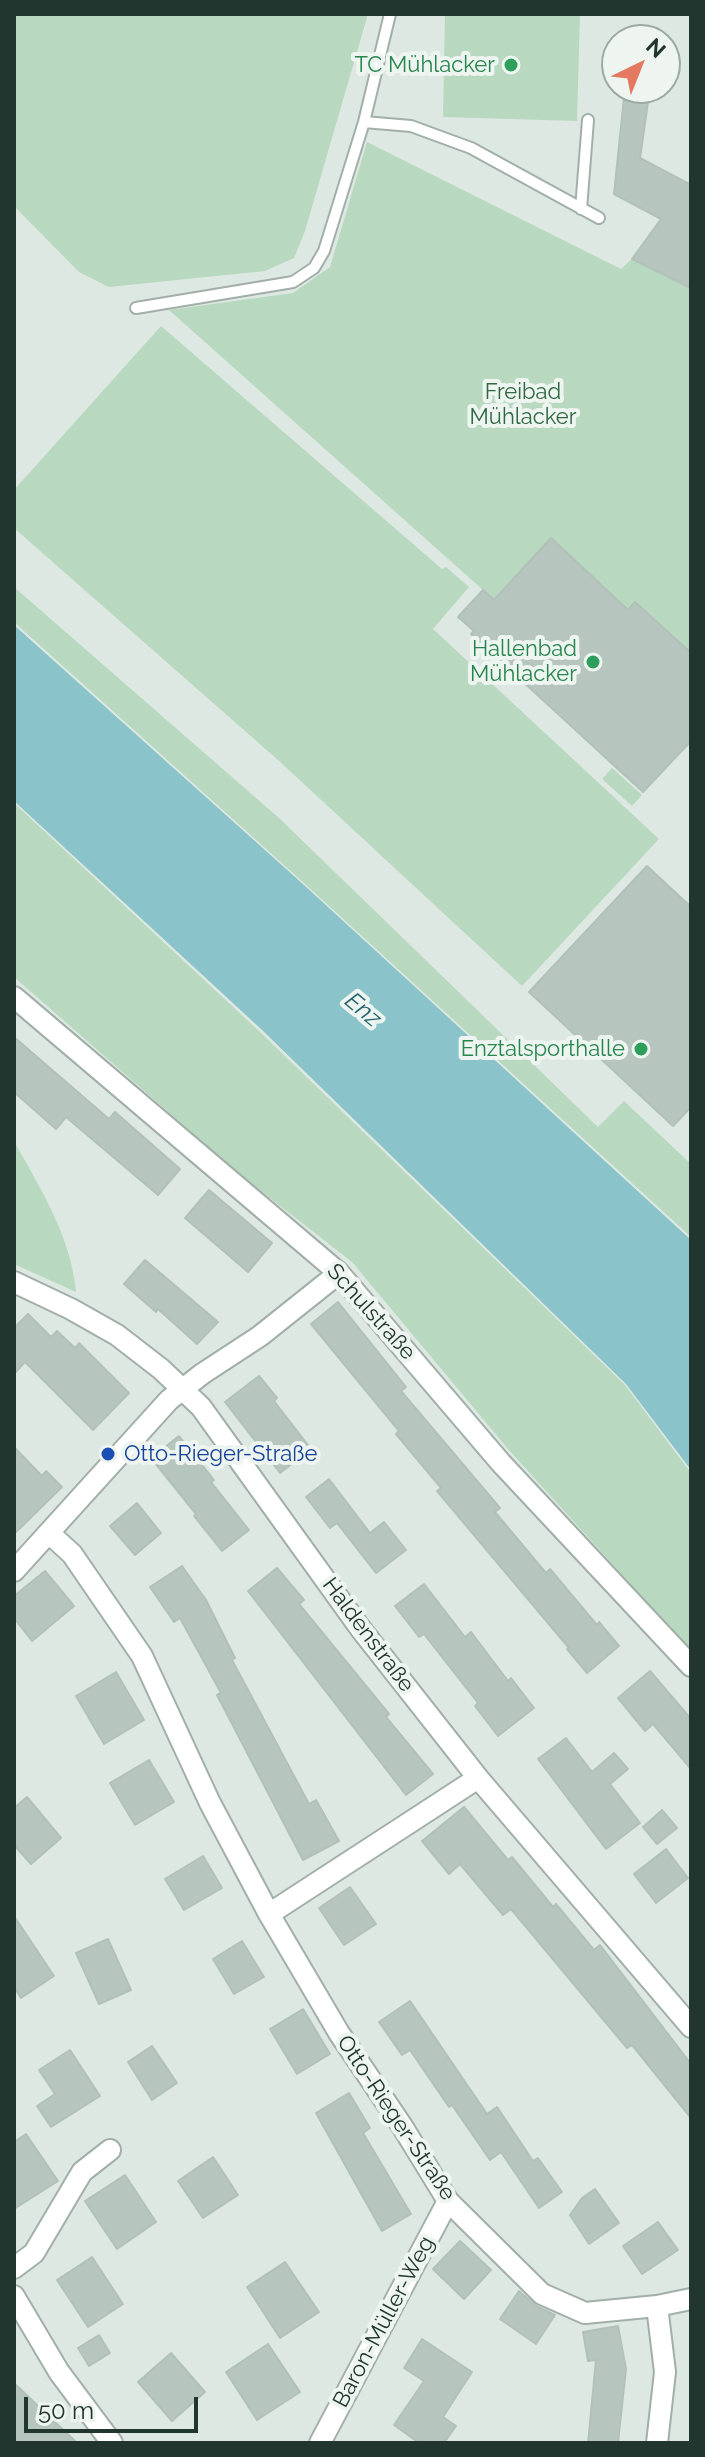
<!DOCTYPE html>
<meta charset="utf-8">
<style>
body{margin:0}
#map{position:relative;width:705px;height:2457px;overflow:hidden;background:#dee8e3;font-family:Raleway,sans-serif}
canvas{display:block}
.frame{position:absolute;inset:0;border:16px solid #21362f;pointer-events:none}
.north{position:absolute;left:601px;top:24px;width:80px;height:80px;box-sizing:border-box;background:#eef5f1;border:2px solid #9ca9a3;border-radius:50%;rotate:43deg;font-size:22px;font-weight:700;line-height:32px;text-align:center;color:#21362f}
.north::after{content:'';display:block;margin:auto;width:28px;height:36px;background:#e57860;clip-path:polygon(50% 0,100% 100%,50% 72%,0 100%)}
.scale{position:absolute;left:24px;top:2397px;width:174px;height:36px;box-sizing:border-box;border:4px solid #21362f;border-top:0;padding-left:10px;font-size:24px;line-height:28px;white-space:nowrap;color:#21362f;-webkit-text-stroke:6px #eef5f1;paint-order:stroke}
</style>
<div id="map">
<canvas width="705" height="2457"></canvas>
<div class="frame"></div>
<div class="north">N</div>
<div class="scale">50 m</div>
</div>
<script>
const ctx = document.querySelector('canvas').getContext('2d');
ctx.lineJoin = 'round';
function fillPath(path, color) {
  ctx.fillStyle = color;
  ctx.fill(path, 'evenodd');
}
function strokePath(path, color, width, dash) {
  ctx.strokeStyle = color;
  ctx.lineWidth = width;
  ctx.lineCap = dash ? 'butt' : 'round';
  ctx.setLineDash(dash || []);
  ctx.stroke(path);
}
function drawText(font, color, halo, rows, align = 'center') {
  ctx.font = font + ' Raleway,sans-serif';
  ctx.lineWidth = 8;
  ctx.setLineDash([]);
  ctx.textBaseline = 'middle';
  ctx.strokeStyle = halo;
  ctx.fillStyle = color;
  for (const [text, x, y, turn = 0] of rows) {
    ctx.save();
    ctx.translate(x, y);
    ctx.rotate((+turn || 0) * Math.PI / 180);
    ctx.textAlign = isNaN(turn) ? turn : align;
    if (halo) ctx.strokeText(text, 0, 0);
    ctx.fillText(text, 0, 0);
    ctx.restore();
  }
}
fillPath(new Path2D(`
 M14,14H368L305,231L294,258L265,271L109,287L79,272L14,206Z
 M445,14H580L577,121L443,117Z
 M367,142L621,269L632,259L652,232L691,252V741L643,792L471,634L473,631L458,617L483,590L169,310L293,293L330,267Z
 M161,326L442,569L446,567L469,587L433,629L659,839L522,986L278,760L14,528V490Z
 M14,587L279,818L598,1127L624,1101L691,1164V1237L305,884L14,622Z
 M612,768L642,795L632,806L602,779Z
 M14,803L259,1031L625,1385L691,1473V1651L508,1449L352,1262L238,1173L14,977Z
 M14,1141C41,1190 71,1236 76,1292L14,1264Z`), '#b8d8bf');
fillPath(new Path2D(`
 M14,625L304,885L691,1240V1470L626,1384L261,1029L14,801Z`), '#8ac3c9');
const building = new Path2D(`
 M625,88H650L640,158L691,185V288L632,259L661,219L614,194Z
 M551,538L628,610L635,602L691,653V741L643,792L471,634L474,631L458,617L483,590L494,600Z
 M647,866L691,907V1107L673,1126L529,992Z
 M14,1037L109,1119L115,1112L180,1169L158,1195L66,1117L56,1129L14,1092Z
 M209,1190L272,1243L248,1272L185,1218Z
 M145,1260L218,1322L197,1344L158,1309L156,1312L124,1284Z
 M338,1302L406,1387L401,1391L500,1508L495,1512L546,1573L550,1569L597,1625L599,1622L619,1646L587,1673L567,1649L569,1648L437,1491L441,1488L396,1434L399,1431L311,1324Z
 M28,1314L51,1337L57,1331L75,1348L79,1343L129,1393L93,1430L25,1362L14,1374V1328Z
 M259,1376L277,1398L274,1401L311,1449L280,1473L225,1402Z
 M179,1436L214,1480L211,1482L249,1530L222,1551L194,1516L196,1514L151,1458Z
 M14,1447L42,1476L46,1471L62,1487L14,1534Z
 M329,1479L370,1533L384,1522L406,1550L376,1573L337,1523L330,1528L306,1497Z
 M137,1503L161,1533L135,1555L110,1526Z
 M182,1566L206,1600L235,1658L232,1660L309,1804L316,1800L339,1841L303,1860L217,1695L221,1693L180,1618L174,1622L150,1587Z
 M277,1568L304,1600L299,1604L389,1714L386,1717L433,1774L406,1795L248,1591Z
 M45,1571L74,1606L32,1641L14,1618V1596Z
 M424,1584L465,1637L471,1632L508,1681L511,1678L534,1708L498,1736L475,1706L478,1703L424,1634L419,1637L395,1606Z
 M650,1671L691,1719V1769L653,1724L645,1731L618,1698Z
 M116,1672L144,1720L104,1744L76,1696Z
 M566,1738L592,1772L614,1753L628,1769L610,1784L640,1823L606,1849L538,1759Z
 M149,1760L174,1802L135,1825L110,1783Z
 M27,1797L61,1838L31,1864L14,1845V1808Z
 M464,1807L508,1860L512,1857L553,1907L556,1904L594,1950L600,1945L691,2064V2118L632,2045L627,2048L511,1909L503,1915L460,1864L449,1874L422,1841Z
 M662,1810L677,1828L657,1844L643,1827Z
 M666,1849L688,1878L656,1903L634,1874Z
 M203,1856L222,1888L184,1910L165,1879Z
 M350,1887L376,1924L344,1945L319,1908Z
 M14,1916L54,1976L21,1998L14,1987Z
 M108,1939L131,1990L99,2004L76,1953Z
 M242,1941L264,1977L234,1994L213,1959Z
 M410,2001L487,2114L497,2107L533,2161L538,2158L562,2192L539,2208L501,2152L490,2160L452,2105L449,2107L410,2050L402,2055L379,2022Z
 M303,2009L330,2054L297,2074L270,2029Z
 M152,2046L177,2083L152,2100L128,2062Z
 M70,2050L100,2096L51,2127L37,2106L55,2094L39,2070Z
 M349,2093L370,2128L363,2133L411,2214L382,2231L316,2113Z
 M26,2134L58,2181L14,2209V2142Z
 M213,2157L238,2195L203,2218L178,2181Z
 M125,2175L156,2222L117,2249L85,2201Z
 M595,2189L619,2223L589,2244L570,2215L582,2198Z
 M658,2222L678,2250L642,2274L623,2246Z
 M460,2241L491,2270L464,2299L433,2269Z
 M92,2257L123,2304L88,2327L57,2280Z
 M285,2262L319,2312L280,2338L247,2287Z
 M519,2291L536,2306L555,2315L536,2344L500,2319Z
 M618,2326L626,2369L618,2443H588L596,2360L588,2361L583,2332Z
 M99,2335L110,2353L89,2366L78,2348Z
 M422,2339L472,2372L443,2417L456,2426L444,2443H419L394,2425L424,2381L404,2368Z
 M268,2344L300,2392L257,2420L226,2372Z
 M171,2353L205,2392L172,2421L138,2382Z
 M14,2383L77,2443H14Z`);
fillPath(building, '#b7c5bf');
strokePath(building, '#b1c1b9', 2);
const lane = new Path2D(`
 M364,122L411,126L471,148L599,218
 M581,209L588,120
 M136,308L293,282L314,268L324,251L364,122L390,14`);
const street = new Path2D(`
 M14,997L339,1273L501,1463L691,1666
 M14,1282L71,1309L117,1335L161,1369L201,1407L360,1628L478,1778L691,2027
 M49,1533L72,1554L142,1656L210,1803L269,1914L339,2033L402,2126L448,2201L542,2294L585,2313L657,2306L691,2299
 M14,1571L169,1400L202,1374L260,1336L339,1273
 M269,1914L478,1778
 M14,2268L34,2253L82,2172L110,2150
 M14,2296L59,2372L112,2443
 M320,2443L448,2201
 M657,2443L665,2372L657,2306`);
strokePath(lane, '#a2afa9', 14);
strokePath(street, '#a2afa9', 24);
strokePath(lane, '#fff', 10);
strokePath(street, '#fff', 20);
for (const [x, y, r, color] of [
 [511,65,8,"#2e9e5b"],
 [593,662,8,"#2e9e5b"],
 [641,1049,8,"#2e9e5b"],
 [108,1454,8,"#1a4fb4"]
]) {
  const dot = new Path2D();
  dot.arc(x, y, r, 0, 2 * Math.PI);
  ctx.fillStyle = color;
  ctx.fill(dot);
  strokePath(dot, '#eef5f1', 3);
}
drawText('22px', '#27864d', '#eef5f1', [
 ["TC Mühlacker",495,65],
 ["Hallenbad",577,649],
 ["Mühlacker",577,674],
 ["Enztalsporthalle",625,1049]
], 'right');
drawText('22px', '#2f6942', '#eef5f1', [
 ["Freibad",523,392],
 ["Mühlacker",523,417]
]);
drawText('22px', '#21362f', '#eef5f1', [
 ["Schulstraße",371,1312,48],
 ["Haldenstraße",368,1635,53],
 ["Otto-Rieger-Straße",396,2118,56],
 ["Baron-Müller-Weg",384,2322,-62]
]);
drawText('22px', '#164399', '#eef5f1', [
 ["Otto-Rieger-Straße",124,1454]
], 'left');
drawText('italic 24px', '#21646c', '#eef5f1', [
 ["Enz",363,1010,40]
]);
</script>
